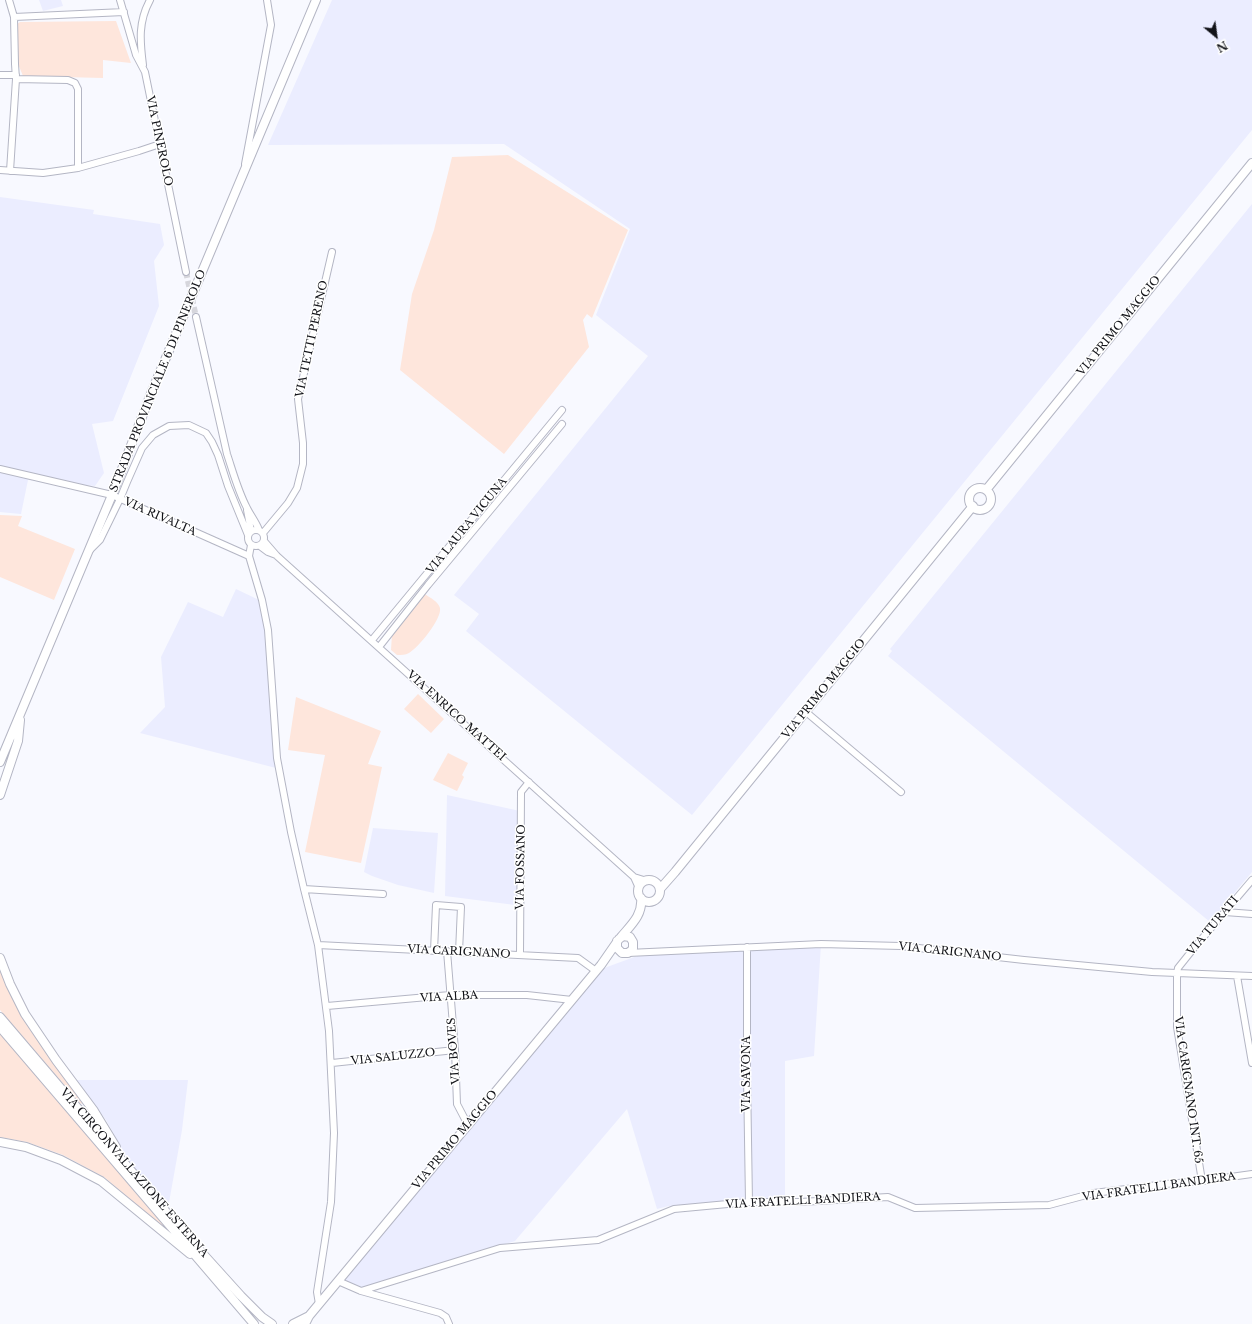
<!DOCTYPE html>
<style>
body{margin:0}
#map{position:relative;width:1252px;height:1324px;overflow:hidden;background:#f8f9ff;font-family:"Libre Baskerville",serif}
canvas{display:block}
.north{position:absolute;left:1196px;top:16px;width:40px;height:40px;-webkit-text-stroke:3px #fff;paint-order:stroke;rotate:151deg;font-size:11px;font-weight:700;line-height:16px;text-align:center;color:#121318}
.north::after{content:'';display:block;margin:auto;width:14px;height:18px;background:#121318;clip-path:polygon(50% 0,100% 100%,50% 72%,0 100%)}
</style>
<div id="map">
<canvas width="1252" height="1324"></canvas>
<div class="north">N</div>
</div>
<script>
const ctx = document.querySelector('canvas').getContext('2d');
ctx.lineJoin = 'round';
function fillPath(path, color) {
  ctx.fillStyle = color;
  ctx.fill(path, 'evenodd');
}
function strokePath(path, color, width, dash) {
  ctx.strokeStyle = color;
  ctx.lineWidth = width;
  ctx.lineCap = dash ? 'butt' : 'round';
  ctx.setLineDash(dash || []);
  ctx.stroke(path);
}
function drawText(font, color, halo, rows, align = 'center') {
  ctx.font = font + ' "Libre Baskerville",serif';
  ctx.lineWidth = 3;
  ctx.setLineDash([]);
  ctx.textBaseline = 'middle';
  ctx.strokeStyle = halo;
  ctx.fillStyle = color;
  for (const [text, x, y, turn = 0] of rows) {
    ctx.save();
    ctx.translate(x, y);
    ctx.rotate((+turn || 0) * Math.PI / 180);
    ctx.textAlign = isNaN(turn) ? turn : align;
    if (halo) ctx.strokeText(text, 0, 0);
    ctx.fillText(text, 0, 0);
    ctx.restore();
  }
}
fillPath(new Path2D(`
 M39,0H61L63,6L43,11Z
 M332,0H1252V130L692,815L466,631L479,614L454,595L648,356L596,315L630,229L504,144L268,145Z
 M0,197L94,210L93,214L160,224L164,245L154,261L159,306L113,421L92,424L104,473L95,486L28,480L21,514L0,512Z
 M1252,204V872L1210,922L888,656L892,651L890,649Z
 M236,589L259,600L265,629L276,768L140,733L165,707L161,657L188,602L223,617Z
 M447,795L520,811L519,861L515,905L445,896Z
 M373,828L438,833L434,893L398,885L372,876L364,872Z
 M821,944L814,1056L785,1061V1199L669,1206L657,1209L627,1109L515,1241L361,1291L338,1281L596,971L648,952Z
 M76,1080H188L182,1130L168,1208L130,1163L106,1120Z`), '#ebedff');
fillPath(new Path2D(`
 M116,21L131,63L103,60V78L23,76L16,59L17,24L20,22Z
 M508,155L628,230L592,318L587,314L583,320L589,347L504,454L400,370L412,294L434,230L452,157Z
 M0,515L22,516L18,526L75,549L54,600L0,577Z
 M425,594C430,598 438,601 440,608C442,619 418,648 409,653C405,655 402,655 397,655L391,650L392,634Z
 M418,694L444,719L431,733L404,709Z
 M296,697L381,731L368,764L382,767L361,863L305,852L325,755L288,750Z
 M448,753L468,763L462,775L464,777L457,791L433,780Z
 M0,970C18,1019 51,1060 83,1101V1104L80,1103L0,1010Z
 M0,1033L173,1235L104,1177L63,1155L27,1142L0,1137Z`), '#fee6dc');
strokePath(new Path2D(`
 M186,272L196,317`), '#d6d6dc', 6, [6, 3]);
const minor = new Path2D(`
 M9,0L14,17L15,64L16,79L10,171
 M120,0L136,55L145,72L186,272
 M14,17L124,12
 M143,65C140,41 138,22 150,0
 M0,75H16
 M16,79L68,80L75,83L78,89V168
 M245,164L271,25L267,0
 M0,170L43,173L78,168L139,151L160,144
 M196,317L227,454C233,472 238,491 247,508C251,516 256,522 259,530
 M0,469L112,495L249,556
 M247,510L251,531
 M248 538a8 8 0 1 1 16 0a8 8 0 1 1-16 0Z
 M263,533L288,503L297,488L303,464V443L298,399L332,252
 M264,541L277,556L634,877L639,888
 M251,545L249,556L262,600L268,630L277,758L291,832L304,889L318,945L329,1031L334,1133L331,1202L317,1292L319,1304
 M260,546L268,552L276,555
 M90,550L100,540L120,499L127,482L142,448L153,435L169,426L189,425L206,433L212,442L218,455L228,486L248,535
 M372,640L562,410
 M379,647L428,585L562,424
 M806,712L901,792
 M634,877L647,881
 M304,889L383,894
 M1225,912L1252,914
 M318,945L578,958L596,971
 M747,947V1076L749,1202
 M434,951L436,905L461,907L459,952
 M447,951L455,1050L457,1104L468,1125
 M628,953L821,944L901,946L1024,960L1152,972L1252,976
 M520,955L521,792L529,782
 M1237,976L1252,1063
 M327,1006L450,995H527L572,1000
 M332,1063L455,1050
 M1202,1181L1177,1027V974L1178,968L1194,948L1252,880
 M338,1281L361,1291L440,1313L446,1317L449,1324
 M361,1291L500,1248L598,1240L674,1209L749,1202H800L888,1197L915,1208L1049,1205L1094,1193L1166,1184L1202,1181L1252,1174`);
const major = new Path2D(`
 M969 499a11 11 0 1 1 22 0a11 11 0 1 1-22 0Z
 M986,490L1252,163
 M0,762L112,495L152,391L316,0
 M0,795L18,741L20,720
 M638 891a11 11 0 1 1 22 0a11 11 0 1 1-22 0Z
 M660,889L675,872L973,506
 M621,937C631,925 643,915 641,898
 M0,958L10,984L25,1014L56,1060L94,1111L116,1147
 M0,1017L185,1234L241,1296L262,1317L272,1324
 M0,1027L254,1324
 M0,1142L26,1147L61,1160L101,1181L190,1254
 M293,1324L309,1316
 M305,1324L309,1316L601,965L619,939L623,936L630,937L633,942V949L628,953H622L617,948V941`);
strokePath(minor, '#b4b6c4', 8);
strokePath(major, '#b4b6c4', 10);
strokePath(minor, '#fff', 6);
strokePath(major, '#fff', 8);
drawText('11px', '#121318', '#fff', [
 ["VIA PINEROLO",159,141,78],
 ["VIA PRIMO MAGGIO",1119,326,-51],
 ["VIA TETTI PERENO",312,339,-78],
 ["STRADA PROVINCIALE 6 DI PINEROLO",158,381,-68],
 ["VIA RIVALTA",160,517,24],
 ["VIA LAURA VICUNA",467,526,-51],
 ["VIA PRIMO MAGGIO",824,689,-51],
 ["VIA ENRICO MATTEI",456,716,42],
 ["VIA FOSSANO",521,867,-89],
 ["VIA TURATI",1213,926,-50],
 ["VIA CARIGNANO",459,952,3],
 ["VIA CARIGNANO",950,952,6],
 ["VIA ALBA",449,997,-3],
 ["VIA BOVES",454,1051,-94],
 ["VIA SALUZZO",393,1057,-6],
 ["VIA SAVONA",747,1074,-90],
 ["VIA CARIGNANO INT. 65",1188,1090,82],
 ["VIA PRIMO MAGGIO",455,1140,-50],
 ["VIA CIRCONVALLAZIONE ESTERNA",134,1173,49],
 ["VIA FRATELLI BANDIERA",1159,1187,-8],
 ["VIA FRATELLI BANDIERA",803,1201,-3]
]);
</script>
